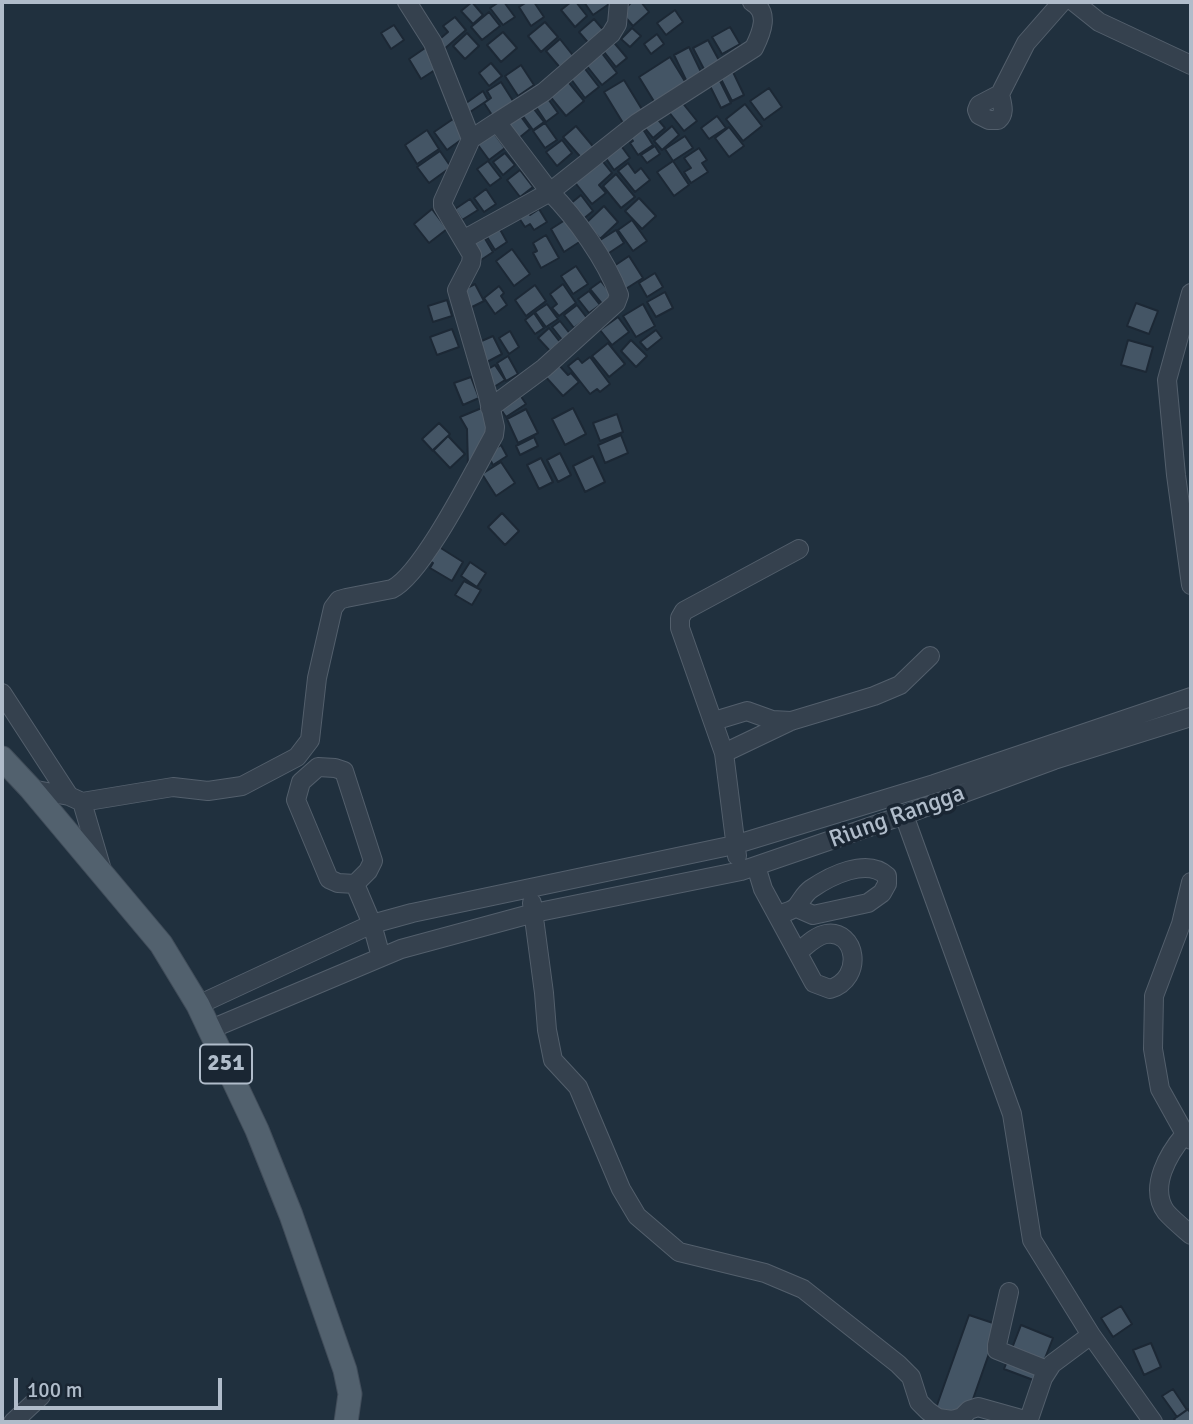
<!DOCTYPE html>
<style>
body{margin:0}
#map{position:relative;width:1193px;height:1424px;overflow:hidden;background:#20303e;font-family:Signika,sans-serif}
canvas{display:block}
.frame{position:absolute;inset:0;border:4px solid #b0bcca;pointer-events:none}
.scale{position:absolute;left:14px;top:1378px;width:208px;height:32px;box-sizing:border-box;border:4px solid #b0bcca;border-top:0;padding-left:9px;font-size:21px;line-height:24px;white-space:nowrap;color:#b0bcca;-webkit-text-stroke:5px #1a2633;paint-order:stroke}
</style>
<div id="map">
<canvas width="1193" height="1424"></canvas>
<div class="frame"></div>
<div class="scale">100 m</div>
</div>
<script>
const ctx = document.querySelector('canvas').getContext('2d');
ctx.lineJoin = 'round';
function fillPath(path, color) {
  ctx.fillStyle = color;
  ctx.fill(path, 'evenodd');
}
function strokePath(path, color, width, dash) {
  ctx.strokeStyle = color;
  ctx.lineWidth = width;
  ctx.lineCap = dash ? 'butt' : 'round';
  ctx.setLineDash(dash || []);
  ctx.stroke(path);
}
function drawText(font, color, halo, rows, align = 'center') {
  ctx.font = font + ' Signika,sans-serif';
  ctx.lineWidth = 7;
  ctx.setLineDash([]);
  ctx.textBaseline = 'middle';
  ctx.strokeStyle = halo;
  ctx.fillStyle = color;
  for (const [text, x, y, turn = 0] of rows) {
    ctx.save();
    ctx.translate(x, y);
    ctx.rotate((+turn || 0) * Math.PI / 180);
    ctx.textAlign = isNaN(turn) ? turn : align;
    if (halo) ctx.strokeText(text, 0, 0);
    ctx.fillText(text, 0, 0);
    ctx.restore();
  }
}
const building = new Path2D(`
 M472,2L483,15L473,24L461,11Z
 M499,2H504L515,17L503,25L490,8Z
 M527,2H534L544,17L531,26L519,7Z
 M571,2H576L587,16L575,27L561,10Z
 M584,2H612L593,15Z
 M632,2H641L649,12L633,26L621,12Z
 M675,10L683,22L666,35L657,23Z
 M489,12L500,26L482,40L471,27Z
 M455,17L466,30L442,51L435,43L448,32L443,26Z
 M594,19L606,33L591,46L579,32Z
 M545,22L558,37L541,52L528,36Z
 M394,25L404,40L391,49L381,33Z
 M730,27L740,44L722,54L712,37Z
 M632,28L641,36L630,47L621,39Z
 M503,32L517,48L501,62L487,45Z
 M467,33L479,46L465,59L453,46Z
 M657,34L664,44L651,54L644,44Z
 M560,39L575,58L562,70L546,51Z
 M611,39L627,58L616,67L601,48Z
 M708,40L721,64L706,73L693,48Z
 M428,46L441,66L421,79L409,59Z
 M689,47L702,74L687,82L674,55Z
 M601,52L617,73L602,85L586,65Z
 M670,57L686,83L655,103L639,77Z
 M491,63L502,76L489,86L479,73Z
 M521,65L534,85L518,96L505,76Z
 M582,65L599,87L585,98L568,75Z
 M733,72L744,95L732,101L721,79Z
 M717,75L731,103L721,108L707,80Z
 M566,79L584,101L566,116L548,94Z
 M624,80L643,111L623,123L604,92Z
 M501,82L515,104L494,118L484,103L491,98L487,91Z
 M769,88L782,107L764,120L750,101Z
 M483,91L488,100L467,114L462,106Z
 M546,96L558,113L546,122L534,104Z
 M681,101L697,121L684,131L668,111Z
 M530,104L544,122L533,130L520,112Z
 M745,104L762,126L743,141L726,119Z
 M519,114L530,129L519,138L507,123Z
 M655,116L665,128L653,138L643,126Z
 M717,116L726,128L709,139L701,128Z
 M453,119L465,137L447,150L434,132Z
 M545,123L557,140L545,148L533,131Z
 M576,126L596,150L584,161L563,137Z
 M641,126L653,145L638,155L630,143L633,141L628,134Z
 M672,126L679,135L662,150L654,141Z
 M729,127L744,146L729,157L715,138Z
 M491,129L505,148L489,160L475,141Z
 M427,130L439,149L417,164L405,145Z
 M685,136L693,148L673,161L665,149Z
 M562,140L572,153L557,166L546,152Z
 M619,143L630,158L614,170L603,154Z
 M655,146L660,154L647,163L641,155Z
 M699,148L707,160L702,163L708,172L691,183L684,172L691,168L684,158Z
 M440,151L451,167L429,183L417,167Z
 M505,153L515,165L503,175L493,162Z
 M600,158L612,173L599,185L606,193L592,204L573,180Z
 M488,161L501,178L490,186L477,169Z
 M673,161L689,185L674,196L657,172Z
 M628,163L635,173L641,168L650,180L635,192L618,171Z
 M520,170L533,187L520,197L507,180Z
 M616,174L635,197L621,208L603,186Z
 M486,189L496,204L484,212L474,198Z
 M581,195L593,211L582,220L570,204Z
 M639,198L656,216L642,229L625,211Z
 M470,199L478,210L462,220L455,209Z
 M604,206L618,222L600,239L586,223Z
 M432,209L447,229L429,243L414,224Z
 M526,209L530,215L539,209L547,222L534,230L530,224L525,227L517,215Z
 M565,220L584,239L564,252L551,229Z
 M632,220L647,241L633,251L618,230Z
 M497,224L507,242L495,250L484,232Z
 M616,230L624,243L606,255L597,242Z
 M481,232L493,252L481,260L469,240Z
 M546,235L559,258L541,268L533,253L537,251L533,243Z
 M512,249L530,274L514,286L496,261Z
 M629,256L643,278L624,290L611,268Z
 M576,266L588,284L573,294L561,276Z
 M655,273L663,287L647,297L639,283Z
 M601,281L614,297L603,305L590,289Z
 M475,284L484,301L468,309L459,292Z
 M563,284L576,303L559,316L552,308L557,304L550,294Z
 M535,285L546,301L526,316L515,300Z
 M499,286L504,293L501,296L507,305L495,314L484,298Z
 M589,291L600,305L589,313L578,299Z
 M665,292L673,308L656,317L647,302Z
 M447,300L452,316L433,322L428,306Z
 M1136,303L1158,311L1149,334L1127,326Z
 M547,304L558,319L546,327L535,312Z
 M643,304L655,326L636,337L623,316Z
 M577,305L587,318L574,328L564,315Z
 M534,313L544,328L535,334L525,320Z
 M618,317L629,332L612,345L600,330Z
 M560,321L571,335L563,341L552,327Z
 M549,328L560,342L550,351L538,338Z
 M452,329L459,347L437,355L430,337Z
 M656,330L662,338L647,350L640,342Z
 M510,331L519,347L509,354L499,338Z
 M493,336L502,354L487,362L477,343Z
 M631,340L647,356L636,367L621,351Z
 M1128,340L1153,347L1146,372L1121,365Z
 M608,343L625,364L609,377L592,356Z
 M508,356L518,374L506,381L497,363Z
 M590,357L610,384L600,392L597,389L590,394L568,366L578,358L582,363Z
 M557,363L568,375L571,373L579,382L563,396L544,375Z
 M495,365L505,380L494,387L485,371Z
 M471,377L479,398L463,405L454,383Z
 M518,392L526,404L506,417L498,405Z
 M484,407L491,432L468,466L467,429L460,417Z
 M573,408L586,434L565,445L552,419Z
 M526,409L538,433L518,443L507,419Z
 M617,414L623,432L600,441L593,423Z
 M439,423L450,434L433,451L422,439Z
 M621,435L628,453L605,463L598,445Z
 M448,436L465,454L450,468L433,450Z
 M534,437L538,446L520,455L516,446Z
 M501,445L507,456L493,465L487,454Z
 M560,453L571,475L558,482L547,460Z
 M593,456L605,482L585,492L573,466Z
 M541,458L553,482L539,489L527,465Z
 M501,462L515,483L496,496L482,474Z
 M502,513L519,531L505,545L488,527Z
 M436,545L463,562L452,581L430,568L433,563L427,559Z
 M470,562L486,573L477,587L461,576Z
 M464,581L481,590L472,605L455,595Z
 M1121,1306L1132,1324L1113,1337L1101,1318Z
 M969,1315L999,1325L966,1419L936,1408Z
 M1021,1325L1053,1338L1036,1381L1004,1369Z
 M1151,1343L1161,1367L1144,1375L1133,1350Z
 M1173,1389L1187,1410L1177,1417L1162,1396Z
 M1188,1409L1191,1414V1422H1176L1174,1419Z`);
fillPath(building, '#445565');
strokePath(building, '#1c2835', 2);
const minor = new Path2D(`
 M407,2L433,43L471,139
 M1074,2L1099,22L1191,65
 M1000,94L979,105L977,110L979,115L989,120H998C1006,113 1002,104 1000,94L1026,43L1062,2
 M497,122L544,92L611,34L617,24L619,2
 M463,240L550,192C576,218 606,260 619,295L616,303L544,368L490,408
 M1191,293L1167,380L1176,475L1191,585
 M2,693L69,796
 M714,721L747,711L772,720L791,721
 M724,753L791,721L874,696L900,685L930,656
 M31,789L69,796L82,802L173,787L208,791L242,786L297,757L310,740L317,678L333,608L339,600L346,598L392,589C423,574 475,469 494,435L495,427L488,396L457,290L471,263L472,255L443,206V201L471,139L497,122L550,192L637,123L754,48C762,32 770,12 752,2
 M82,802L102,870
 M904,815L1012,1114L1032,1240L1091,1335L1153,1422
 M737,856L724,753L680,628V618L684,611L799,549
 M756,866L763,889L814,983L830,989C865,978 856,929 826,934C815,936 806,946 798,952
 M1191,882L1181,924L1154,996L1153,1049L1160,1089L1185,1134L1191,1140
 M355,884L368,871L373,861L344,771L335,768L318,767L301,782L296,800L329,879L338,883L355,884L372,924L381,957
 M532,903L544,993L547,1030L553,1060L578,1087L621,1189L637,1216L679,1252L765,1273L803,1289L898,1364L911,1377L919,1402L928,1411L938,1418L952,1420L962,1417L969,1410L978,1407L1028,1421
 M777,915C783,913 793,911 797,906C802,900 804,894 811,889C830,876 867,857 887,876V884L882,893L868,903L813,915L797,908
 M198,1005L372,924L412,913L734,845L934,784L1191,697
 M211,1029L401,949L534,913L741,871L904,815L1054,760L1191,717
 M1185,1134C1169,1153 1148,1187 1166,1212C1173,1220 1183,1228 1191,1235
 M1009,1292L997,1345V1350L1047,1370
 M13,1422L41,1396
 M1028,1422L1043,1378L1052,1364L1091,1335`);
const major = new Path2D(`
 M2,758L31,789L161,944L198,1005L257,1130L291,1215L345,1370L350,1394L346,1422`);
strokePath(minor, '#535f6c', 20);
strokePath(major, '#414d5a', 25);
strokePath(minor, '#35414e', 18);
strokePath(major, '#52616e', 23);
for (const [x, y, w] of [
 [226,1064,52]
]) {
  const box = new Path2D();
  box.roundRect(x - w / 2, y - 19.5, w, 39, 5);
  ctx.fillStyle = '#1a2633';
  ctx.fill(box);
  strokePath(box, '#b0bcca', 2);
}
drawText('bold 23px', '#b0bcca', null, [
 ["251",226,1064]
]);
drawText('24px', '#b0bcca', '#1a2633', [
 ["Riung Rangga",897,817,-20]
]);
</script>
